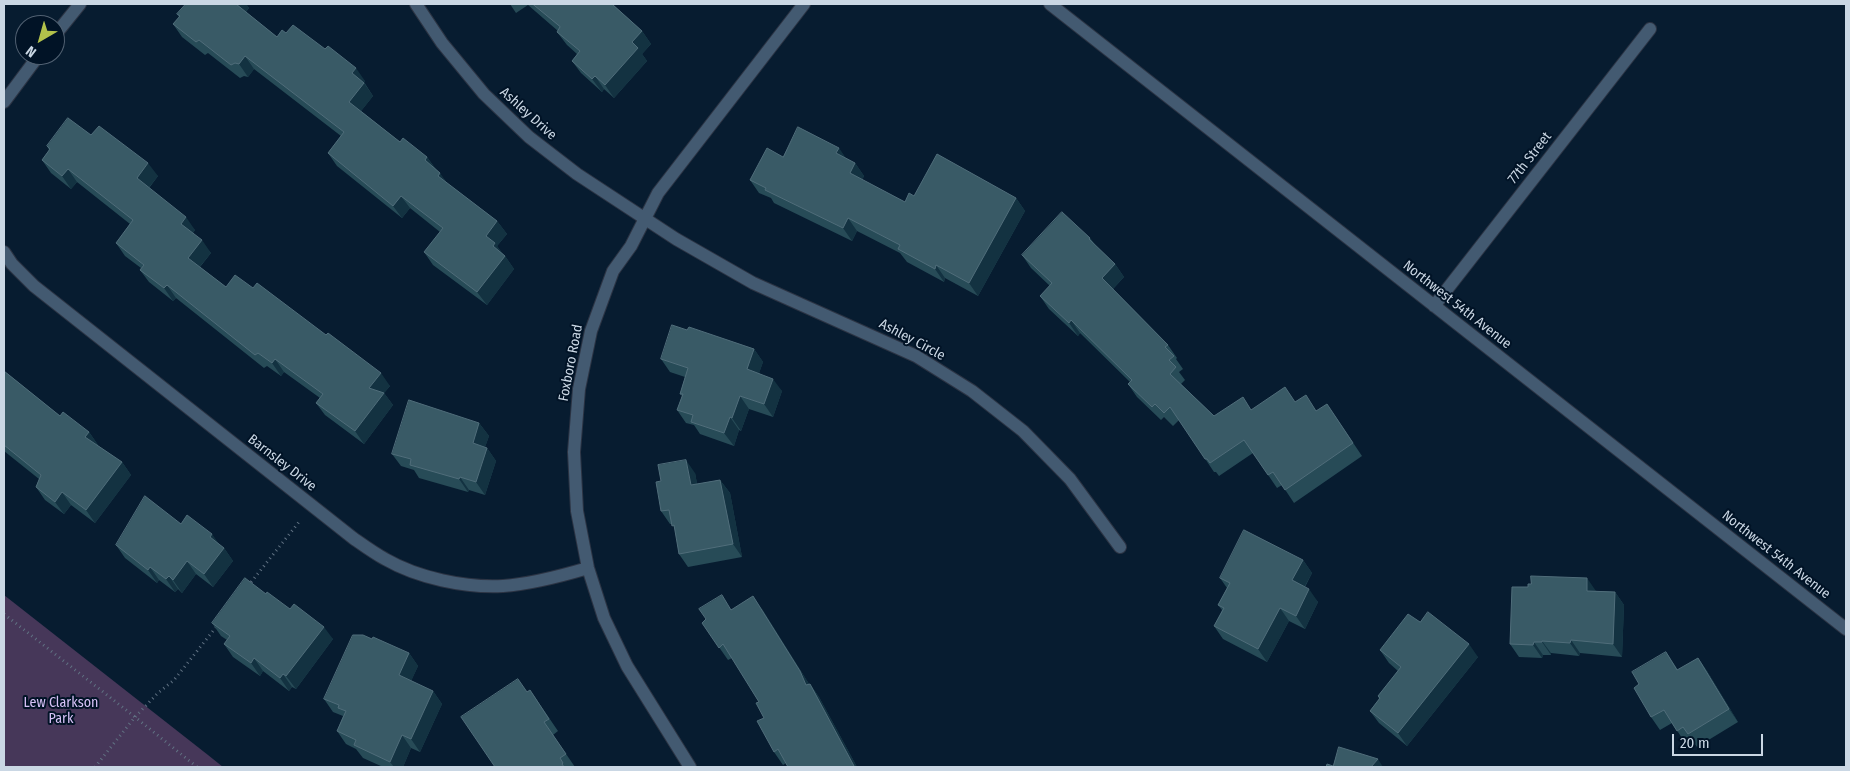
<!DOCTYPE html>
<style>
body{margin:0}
#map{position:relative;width:1850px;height:771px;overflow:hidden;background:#071c30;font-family:"Fira Sans Condensed",sans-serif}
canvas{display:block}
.frame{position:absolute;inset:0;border:5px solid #cad7e4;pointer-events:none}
.north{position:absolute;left:15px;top:15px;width:50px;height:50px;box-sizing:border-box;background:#011326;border:1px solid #516172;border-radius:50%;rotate:218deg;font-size:14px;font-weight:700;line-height:20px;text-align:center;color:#cad7e4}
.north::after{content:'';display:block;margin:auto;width:18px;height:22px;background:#b3c24b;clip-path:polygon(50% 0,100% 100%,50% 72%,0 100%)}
.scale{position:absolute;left:1672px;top:734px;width:91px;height:22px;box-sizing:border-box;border:2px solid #cad7e4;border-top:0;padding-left:6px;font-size:15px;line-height:18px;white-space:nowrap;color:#cad7e4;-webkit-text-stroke:4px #011326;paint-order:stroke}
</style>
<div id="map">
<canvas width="1850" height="771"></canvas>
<div class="frame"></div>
<div class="north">N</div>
<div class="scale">20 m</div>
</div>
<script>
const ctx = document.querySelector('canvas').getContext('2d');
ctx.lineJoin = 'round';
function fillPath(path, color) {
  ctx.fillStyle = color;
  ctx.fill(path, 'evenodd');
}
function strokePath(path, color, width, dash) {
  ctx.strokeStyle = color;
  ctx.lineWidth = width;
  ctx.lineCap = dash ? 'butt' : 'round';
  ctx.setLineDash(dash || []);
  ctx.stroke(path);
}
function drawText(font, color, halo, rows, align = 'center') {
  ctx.font = font + ' "Fira Sans Condensed",sans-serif';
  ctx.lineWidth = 4;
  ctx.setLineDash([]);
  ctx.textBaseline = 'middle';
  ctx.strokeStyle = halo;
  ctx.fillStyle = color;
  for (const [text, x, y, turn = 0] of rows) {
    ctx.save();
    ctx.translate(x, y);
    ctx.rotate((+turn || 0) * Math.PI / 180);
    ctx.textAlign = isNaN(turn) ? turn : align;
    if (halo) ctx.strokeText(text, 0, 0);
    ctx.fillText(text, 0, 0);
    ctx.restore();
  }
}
fillPath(new Path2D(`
 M4,595L208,755L223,767H4Z`), '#463759');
const minor = new Path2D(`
 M416,4L442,43L484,94L529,137L577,174L676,239L753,283L916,356L972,391L1023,431L1070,479L1120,547
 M1050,4L1846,629
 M55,35L80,4
 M4,102L39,55
 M4,252L12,264L34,286L353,538C363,545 374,553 385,559C418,578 465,588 503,586C532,584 561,576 588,568
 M1434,306L1650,29
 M690,767L627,666L604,618L588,568L577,511L574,452L579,389L591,331L613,271L631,246L658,193L804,4`);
strokePath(minor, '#2c3444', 14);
strokePath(new Path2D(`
 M248,586L299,522
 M4,614L135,717L95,767
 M197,767L135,717L158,693L174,680L217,626`), '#617283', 3, [1, 4]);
strokePath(minor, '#435a71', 12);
fillPath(new Path2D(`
 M186,4H246L249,8L246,12L277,37L286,33L365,81L364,82L373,96L361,111L400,142L427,157L435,168L447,183L497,221L507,234L497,246L502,253L505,256L514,269L487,305L433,265L424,252L440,232L410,208L402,218L337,166L328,153L341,136L254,69L248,77L244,76L240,78L208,53L205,55L182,37L173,24L179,17L177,14Z
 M510,4H612L642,31L651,44L642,54L647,61L614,98L604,89L602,92L581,73L572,61L577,54L567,45L557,32L558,31L528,5L516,13Z
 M91,135L158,176L149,188L195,230L193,233L211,253L200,267L226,287L253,288L390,386L384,393L393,405L364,444L325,415L316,403L320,398L284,372L281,376L267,366L264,368L176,298L173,301L149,282L140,270L141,268L125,256L116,243L130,224L77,182L71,189L51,173L42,160L49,150L47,146Z
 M783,157L846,158L855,163L864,176L862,180L905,202L914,196L1016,198L1025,211L978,296L945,278L944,282L907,262L900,253L857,231L852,241L774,203L771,198L759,193L750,180Z
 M1090,238L1096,246L1115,264L1124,277L1113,289L1168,345L1177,358L1176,359L1183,369L1179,372L1185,380L1181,384L1214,416L1295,402L1317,411L1327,404L1362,456L1294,503L1282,485L1277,488L1253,453L1219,476L1216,472H1214L1179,420L1173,426L1164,417L1161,420L1137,397L1128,384L1130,382L1080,333L1078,336L1049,309L1040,296L1050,286L1031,268L1022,255Z
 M687,330L754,349L763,362L759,373L782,391L773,417L749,409L741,431L739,430L734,446L700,434L694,425L686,423L677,410L682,396L680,394L685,377L670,372L661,359Z
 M4,371L60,416L89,432L98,445H97L122,462L131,475L95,523L71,505L64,514L45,500L36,487L39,479L4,451Z
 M479,423L489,436L485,447L487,448L496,461L485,495L469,490L468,492L419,478L414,470L401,466L392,454Z
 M695,473L697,484L720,480L730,493L742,557L688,567L679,554L675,529L672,524H670L661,511Z
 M181,524L219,544L224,548L233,561L213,587L196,574L182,593L178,589L175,592L159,580L157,583L125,558L116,545Z
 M1303,560L1312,573L1305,587L1318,602L1305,629L1289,621L1267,662L1223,639L1214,626L1222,610L1218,605L1227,588L1220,578Z
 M1528,587L1615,592L1624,605L1622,657L1580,653L1579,656L1551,653V655H1543L1542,658L1519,657L1510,644Z
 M266,594L290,609L333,639L296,689L292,687L289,691L263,671L260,676L233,657L224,644L227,640L221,636L212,623Z
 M731,609H762L809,684H810L819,697L857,767H788L786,763L783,765L774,752L759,702L732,658L728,660L702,623L706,619Z
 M1420,622L1478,657L1407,746L1379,723L1370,711L1379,699L1378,696L1398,671L1389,663L1380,650Z
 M1666,652L1678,670L1698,658L1707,671L1738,722L1697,747L1692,740L1686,744L1672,723L1660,730L1651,717L1639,684Z
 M409,653L418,666L411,681L433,691L442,704L420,752L411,748L403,767H383L363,758L356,749L346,744L337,731L343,716L333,712L324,699Z
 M530,690L558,731L553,735L575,767H495L527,692Z`), '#274b57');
fillPath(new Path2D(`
 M236,4H246L249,8L243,15Z
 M642,31L651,44L642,54L647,61L614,98L605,85L632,42Z
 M245,56L254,69L248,77L239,64Z
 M356,68L365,81L361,86L352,73Z
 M595,76L604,89L602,92L592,79Z
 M364,83L373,96L358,115L349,102Z
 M839,148L848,161L836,153Z
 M427,157L436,170L425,160Z
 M148,163L158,176L146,191L137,178Z
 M855,163L864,176L859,186L850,173Z
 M68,169L77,182L71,189L62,176Z
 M440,173L449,186L438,176Z
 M401,196L410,208L402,218L393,206Z
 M1016,198L1025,211L978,296L969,283Z
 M186,217L195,230L190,236L181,224Z
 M848,218L857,231L852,241L843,228Z
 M497,221L507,234L497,246L504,256L502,259L486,236Z
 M202,240L211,253L197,270L188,258Z
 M505,256L514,269L487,305L477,292Z
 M1115,264L1124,277L1111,291L1102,278Z
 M936,265L945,278L944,282L935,269Z
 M167,285L176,298L173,301L164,288Z
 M1071,320L1080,333L1078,336L1069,323Z
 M754,349L763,362L756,382L747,369Z
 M275,359L284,372L281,376L272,363Z
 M381,373L390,386L384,393L393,405L364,444L355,431L369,388Z
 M773,379L782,391L773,417L764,404Z
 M740,396L749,409L741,431L732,418Z
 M730,417L739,430L734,446L724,433Z
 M479,423L489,436L482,456L473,443Z
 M89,432L98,445L94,450L85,437Z
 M487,448L496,461L485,495L476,482Z
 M686,460L695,473L700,498L691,485Z
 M122,462L131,475L95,523L86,510Z
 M460,477L469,490L468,492L459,479Z
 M720,480L730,493L742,557L733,544Z
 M62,492L71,505L64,514L55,502Z
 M212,534L221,547L210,537Z
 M224,548L233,561L213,587L204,574Z
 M1303,560L1312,573L1301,593L1292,580Z
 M187,561L196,574L182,593L173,580Z
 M150,567L159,580L157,583L148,570Z
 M169,576L178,589L175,592L166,579Z
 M1587,578L1596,591H1587Z
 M1309,589L1318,602L1305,629L1296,616Z
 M1615,592L1624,605L1622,657L1613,644Z
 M753,596L762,609L809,684L806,685Z
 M1280,608L1289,621L1267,662L1258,649Z
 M324,627L333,639L296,689L286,676Z
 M1571,640L1580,653L1579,656L1570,643Z
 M1542,641L1551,653V655L1542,642Z
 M1534,642L1543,655L1542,658L1533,645Z
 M1469,644L1478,657L1407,746L1398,733Z
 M409,653L418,666L408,688L399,675Z
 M254,658L263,671L260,676L251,663Z
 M1698,658L1707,671L1738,722L1729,709Z
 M283,674L292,687L289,691L280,678Z
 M810,684L819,697L857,767L854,766Z
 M433,691L442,704L420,752L411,739Z
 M402,735L411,748L403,767H394L390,762Z
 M1378,759L1383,767H1371Z`), '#133241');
const building = new Path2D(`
 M186,4H236L277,37L282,30L286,33L293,25L325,49L328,46L356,68L352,73L364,83L349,102L400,142L403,138L427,157L425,160L440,173L438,176L497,221L486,236L495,243L493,246L505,256L477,292L424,252L443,228L401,196L393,206L328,153L344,132L245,56L239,64L235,63L231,65L199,40L196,42L173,24L180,16L177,14Z
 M533,4H612L642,31L632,42L638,48L605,85L595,76L592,79L572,61L580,51L557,32L560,27Z
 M68,118L91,135L99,126L148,163L137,178L186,217L181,224L202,240L188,258L226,287L235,275L253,288L257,283L326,335L328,333L381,373L369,388L384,393L355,431L316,403L323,394L275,359L272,363L258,353L255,355L167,285L164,288L140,270L144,265L116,243L133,220L68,169L62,176L42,160L50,149L47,146Z
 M798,127L839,148L836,153L855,163L850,173L905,202L909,193L914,196L937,154L1016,198L969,283L936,265L935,269L898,249L900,245L848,218L843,228L765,190L766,188L750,180L767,148L783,157Z
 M1062,212L1090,238L1089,239L1115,264L1102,278L1168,345L1165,347L1174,356L1169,360L1176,367L1170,374L1214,416L1243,397L1251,410L1285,387L1295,402L1306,395L1316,411L1327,404L1353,443L1285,490L1273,472L1268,475L1244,440L1210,463L1207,459H1205L1170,407L1164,413L1155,404L1152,407L1128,384L1132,380L1071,320L1069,323L1040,296L1052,283L1022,255Z
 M672,325L687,330L689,327L754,349L747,369L773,379L764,404L740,396L732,418L730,417L724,433L691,422L693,415L677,410L683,394H680L688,368L661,359Z
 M4,371L60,416L63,412L89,432L85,437L122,462L86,510L62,492L55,502L36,487L41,475L4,445Z
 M409,400L479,423L473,443L487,448L476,482L460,477L459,479L410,465L411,459L392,454Z
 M686,460L691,485L720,480L733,544L679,554L674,525L672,526L669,510L661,511L656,482L661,481L658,465Z
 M145,496L181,524L187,515L212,534L210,537L224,548L204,574L187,561L173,580L169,576L166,579L150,567L148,570L116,545Z
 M1244,530L1303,560L1292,580L1309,589L1296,616L1280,608L1258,649L1214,626L1224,608L1218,605L1230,583L1220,578Z
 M1531,576L1587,578V591L1615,592L1613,644L1571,640L1570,643L1542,641V642H1534L1533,645L1510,644L1512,587H1528V584H1531Z
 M245,578L266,594L267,592L290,609L294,604L324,627L286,676L283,674L280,678L254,658L251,663L224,644L230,636L212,623Z
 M722,595L731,610L753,596L800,671L806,685L810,684L854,766L853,767H788L778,749L774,752L757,721L764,718L756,703L759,702L723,644L719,648L702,623L706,619L699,609Z
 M1428,612L1469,644L1398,733L1370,711L1380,698L1378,696L1401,667L1380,650L1408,614L1420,622Z
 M353,635H363L372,639L373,637L409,653L399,675L433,691L411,739L402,735L390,762L354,745L356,740L337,731L346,711L338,708L339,705L324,699Z
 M1666,652L1677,670L1698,658L1729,709L1688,734L1683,727L1677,731L1664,710L1651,717L1634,688L1639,684L1632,672Z
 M518,679L527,692L530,690L549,719L544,722L566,754L560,758L563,763L562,764L564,767H495L461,717Z
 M1339,747L1378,759L1371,767H1326L1327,764L1333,766Z`);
fillPath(building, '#395a66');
strokePath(building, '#506d7a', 1);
drawText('14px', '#cad7e4', '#011326', [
 ["Ashley Drive",528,114,42],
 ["77th Street",1530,158,-52],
 ["Northwest 54th Avenue",1457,305,38],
 ["Ashley Circle",912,340,28],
 ["Foxboro Road",571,363,-79],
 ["Barnsley Drive",282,463,38],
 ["Northwest 54th Avenue",1776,555,38]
]);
drawText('14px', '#d7c2f7', '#011326', [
 ["Lew Clarkson",61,703],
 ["Park",61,719]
]);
</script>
